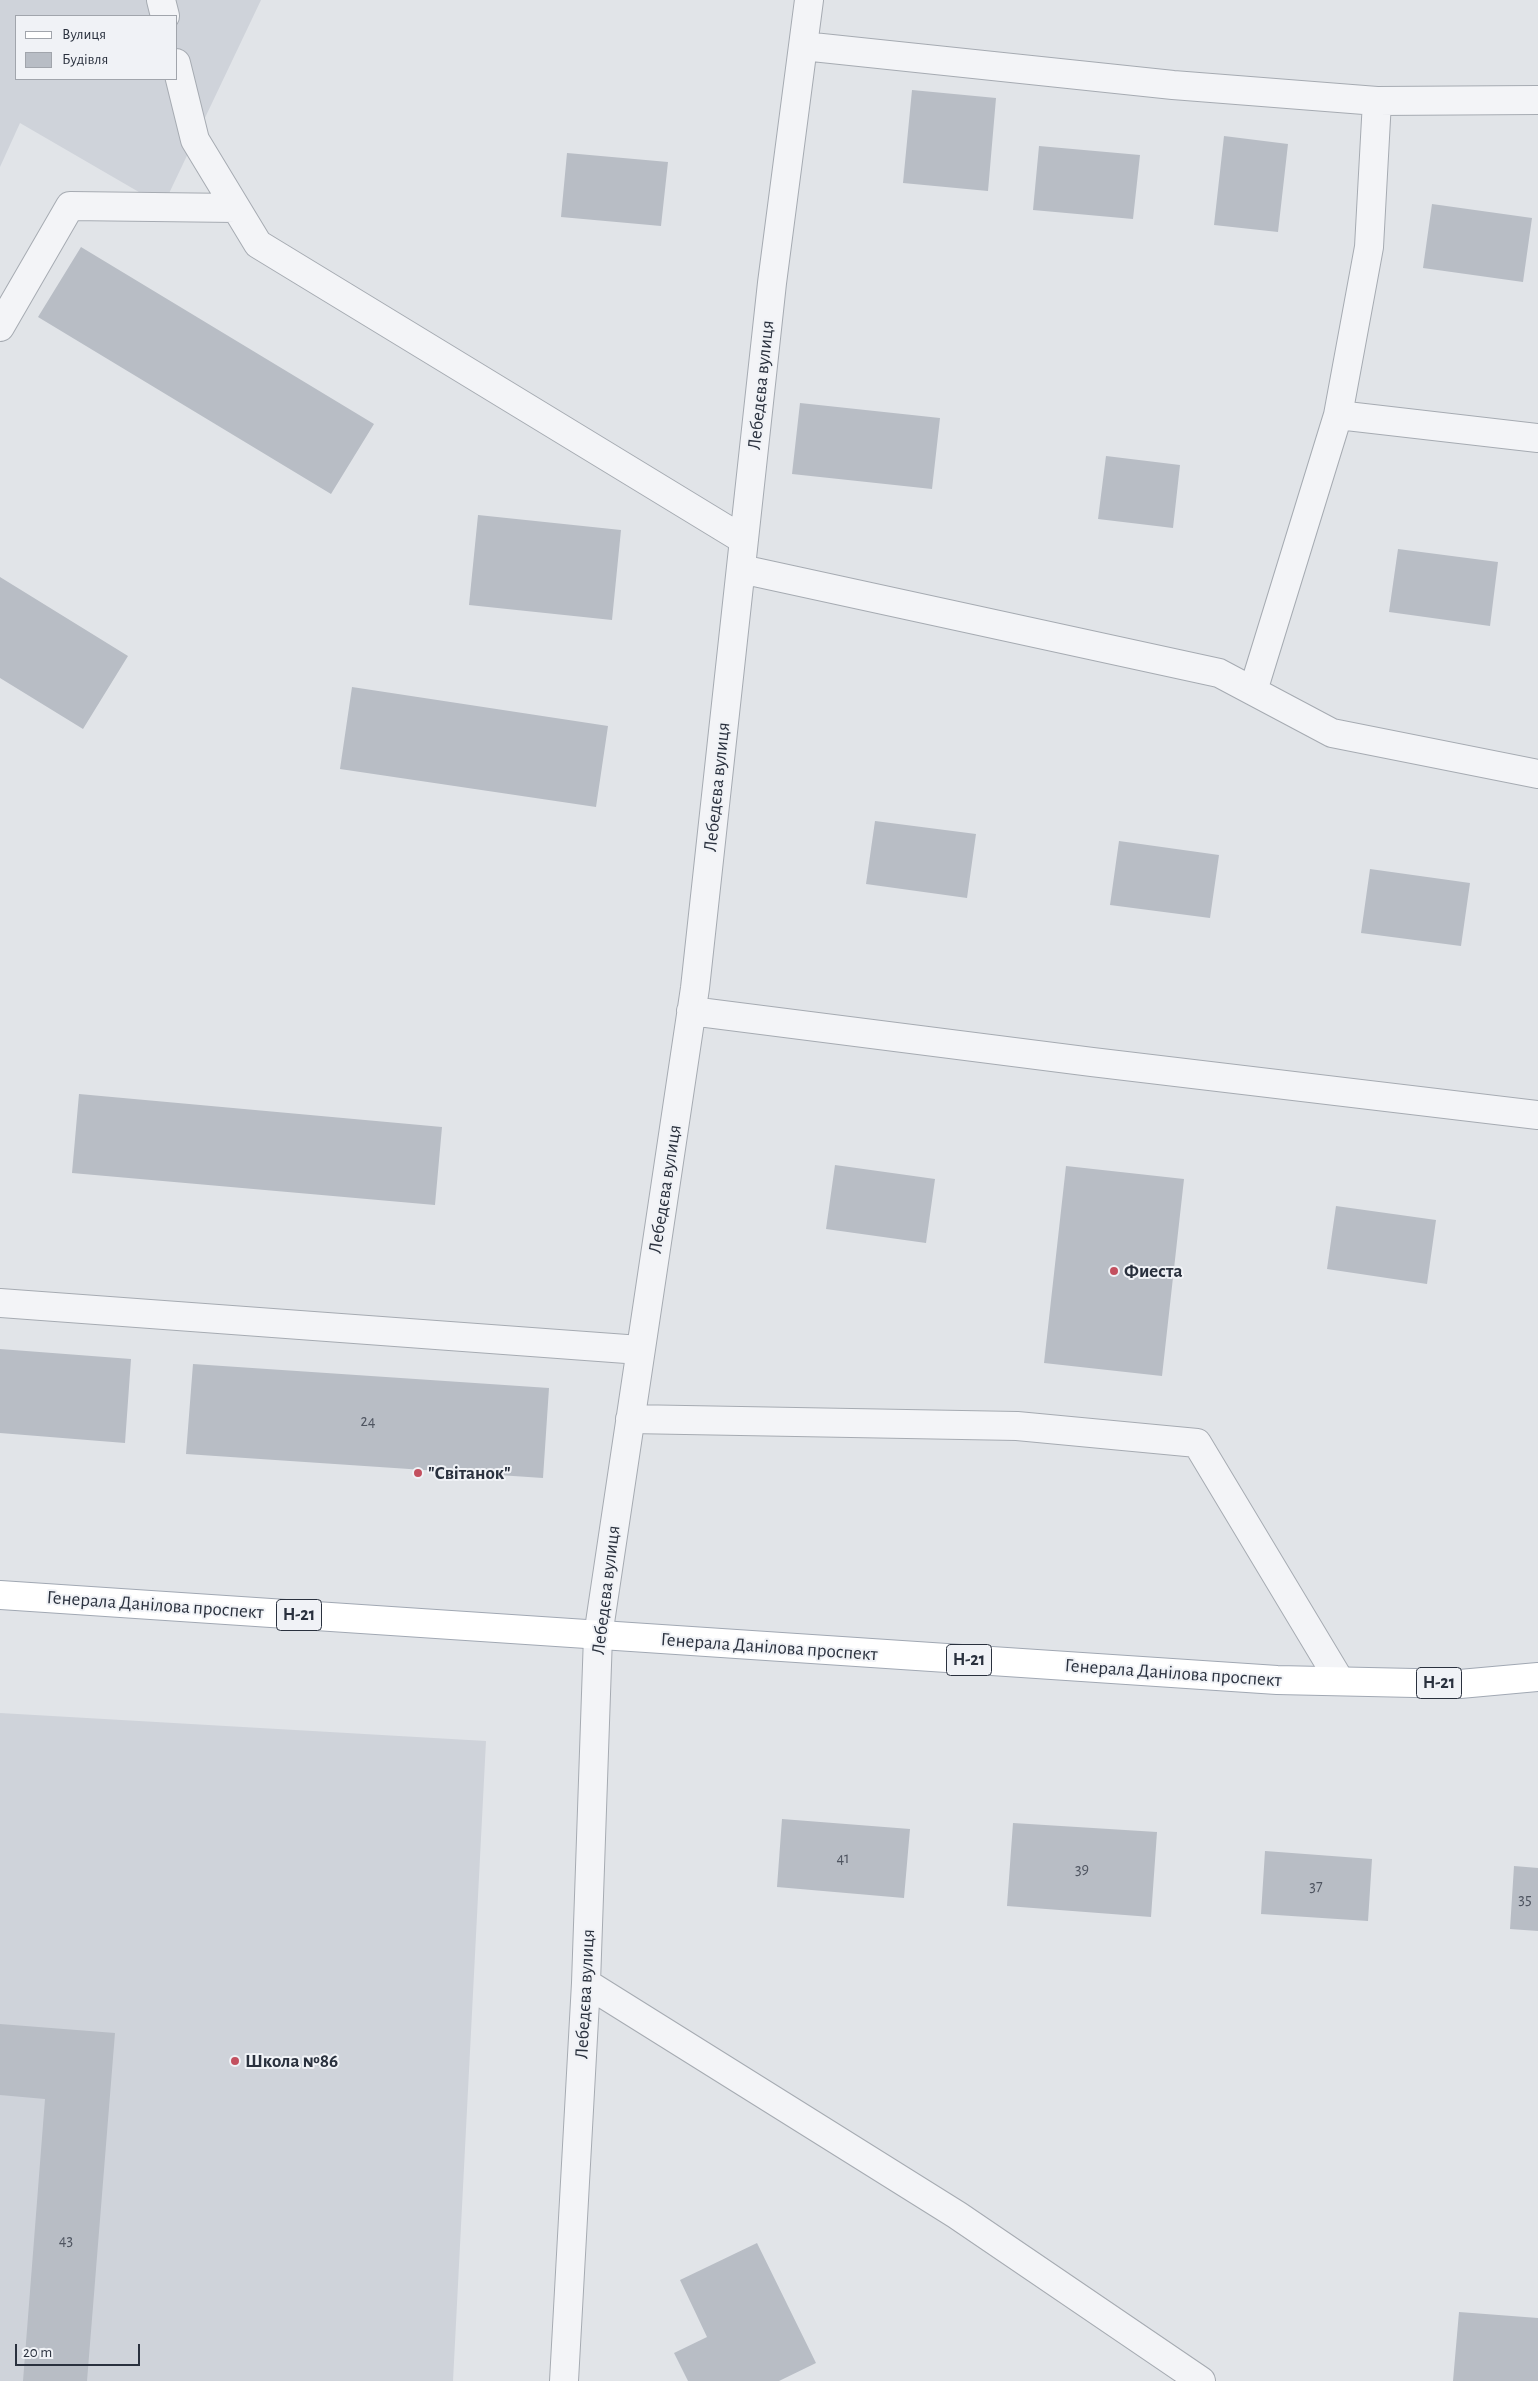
<!DOCTYPE html>
<meta charset="utf-8">
<style>
body{margin:0}
#map{position:relative;width:1538px;height:2381px;overflow:hidden;background:#e1e4e8;font-family:"Alegreya Sans",sans-serif}
canvas{display:block}
.legend{position:absolute;left:15px;top:15px;width:162px;height:65px;box-sizing:border-box;background:#f0f2f6;border:1px solid #a1a5ac;margin:0;padding:6px 9px;list-style:none;font-size:15px;color:#2a313e}
.legend li{display:flex;align-items:center;gap:10px;height:25px}
.legend b{width:25px;border:1px solid #a1a5ac}
.scale{position:absolute;left:15px;top:2344px;width:125px;height:22px;box-sizing:border-box;border:2px solid #2a313e;border-top:0;padding-left:6px;font-size:15px;line-height:18px;white-space:nowrap;color:#2a313e;-webkit-text-stroke:4px #f0f2f6;paint-order:stroke}
</style>
<div id="map">
<canvas width="1538" height="2381"></canvas>
<ul class="legend">
<li><b style="height:6px;background:#fff"></b>Вулиця</li>
<li><b style="height:14px;background:#b8bdc5"></b>Будівля</li>
</ul>
<div class="scale">20 m</div>
</div>
<script>
const ctx = document.querySelector('canvas').getContext('2d');
ctx.lineJoin = 'round';
function fillPath(path, color) {
  ctx.fillStyle = color;
  ctx.fill(path, 'evenodd');
}
function strokePath(path, color, width, dash) {
  ctx.strokeStyle = color;
  ctx.lineWidth = width;
  ctx.lineCap = dash ? 'butt' : 'round';
  ctx.setLineDash(dash || []);
  ctx.stroke(path);
}
function drawText(font, color, halo, rows, align = 'center') {
  ctx.font = font + ' "Alegreya Sans",sans-serif';
  ctx.lineWidth = 4;
  ctx.setLineDash([]);
  ctx.textBaseline = 'middle';
  ctx.strokeStyle = halo;
  ctx.fillStyle = color;
  for (const [text, x, y, turn = 0] of rows) {
    ctx.save();
    ctx.translate(x, y);
    ctx.rotate((+turn || 0) * Math.PI / 180);
    ctx.textAlign = isNaN(turn) ? turn : align;
    if (halo) ctx.strokeText(text, 0, 0);
    ctx.fillText(text, 0, 0);
    ctx.restore();
  }
}
fillPath(new Path2D(`
 M0,0H261L163,206L20,123L0,167ZM16,16H176V79H16Z
 M0,1713L486,1741L453,2381H0Z`), '#cfd3da');
fillPath(new Path2D(`
 M912,90L996,98L988,191L903,183Z
 M1224,136L1288,144L1278,232L1214,225Z
 M1039,146L1140,155L1133,219L1033,210Z
 M567,153L668,162L661,226L561,217Z
 M1432,204L1532,218L1523,282L1423,268Z
 M81,247L374,424L331,494L38,317Z
 M800,403L940,418L932,489L792,474Z
 M1106,456L1180,465L1173,528L1098,519Z
 M478,515L621,530L612,620L469,605Z
 M1398,549L1498,562L1490,626L1389,612Z
 M0,577L128,656L83,729L0,678Z
 M352,687L608,726L596,807L340,769Z
 M875,821L976,834L967,898L866,884Z
 M1119,841L1219,855L1210,918L1110,905Z
 M1370,869L1470,883L1461,946L1361,933Z
 M79,1094L442,1127L435,1205L72,1173Z
 M835,1165L935,1179L926,1243L826,1229Z
 M1066,1166L1184,1179L1162,1376L1044,1363Z
 M1336,1206L1436,1220L1427,1284L1327,1269Z
 M0,1349L131,1359L125,1443L0,1433Z
 M193,1364L549,1388L543,1478L186,1454Z
 M782,1819L910,1829L904,1898L777,1887Z
 M1013,1823L1157,1832L1151,1917L1007,1906Z
 M1265,1851L1372,1859L1368,1921L1261,1914Z
 M1514,1866L1538,1868V1931L1510,1929Z
 M0,2024L115,2033L87,2381H23L45,2099L0,2095Z
 M757,2243L816,2363L779,2381H688L674,2353L707,2337L680,2280Z
 M1459,2312L1538,2318V2381H1453Z`), '#b8bdc5');
const minor = new Path2D(`
 M161,0L165,16
 M803,46L1173,85L1377,101L1538,100
 M176,63L195,140L258,244L744,540
 M0,327L70,206L236,208
 M1338,415L1538,438
 M741,569L1219,673L1332,733L1538,774
 M1253,691L1338,415L1369,247L1377,101
 M691,1011L1092,1062L1538,1115
 M0,1303L640,1350
 M630,1419L1017,1426L1197,1443L1340,1681
 M586,1983L957,2215L1201,2381
 M564,2381L586,1983L598,1636L695,988L772,283L809,0`);
const major = new Path2D(`
 M0,1595L1277,1680L1460,1684L1538,1677`);
strokePath(minor, '#a6abb2', 30);
strokePath(major, '#a1a8b3', 30);
strokePath(minor, '#f3f4f7', 28);
strokePath(major, '#fff', 28);
for (const [x, y, r, color] of [
 [1114,1271,5,"#c3505f"],
 [418,1473,5,"#c3505f"],
 [235,2061,5,"#c3505f"]
]) {
  const dot = new Path2D();
  dot.arc(x, y, r, 0, 2 * Math.PI);
  ctx.fillStyle = color;
  ctx.fill(dot);
  strokePath(dot, '#f0f2f6', 2);
}
drawText('16px', '#4e5460', null, [
 ["24",368,1421],
 ["41",843,1858],
 ["39",1082,1869],
 ["37",1316,1886],
 ["35",1525,1899],
 ["43",66,2240]
]);
for (const [x, y, w] of [
 [299,1615,45],
 [969,1660,45],
 [1439,1683,45]
]) {
  const box = new Path2D();
  box.roundRect(x - w / 2, y - 15.5, w, 31, 4);
  ctx.fillStyle = '#f0f2f6';
  ctx.fill(box);
  strokePath(box, '#2a313e', 1);
}
drawText('bold 18px', '#2a313e', null, [
 ["Н-21",299,1615],
 ["Н-21",969,1660],
 ["Н-21",1439,1683]
]);
drawText('19px', '#2a313e', '#f0f2f6', [
 ["Лебедєва вулиця",761,385,-84],
 ["Лебедєва вулиця",717,787,-84],
 ["Лебедєва вулиця",665,1189,-81],
 ["Лебедєва вулиця",606,1590,-83],
 ["Генерала Данілова проспект",155,1605,4],
 ["Генерала Данілова проспект",769,1647,4],
 ["Генерала Данілова проспект",1173,1673,4],
 ["Лебедєва вулиця",585,1994,-87]
]);
drawText('bold 19px', '#2a313e', '#f0f2f6', [
 ["Фиеста",1124,1271],
 ["\"Світанок\"",428,1473],
 ["Школа №86",245,2061]
], 'left');
</script>
